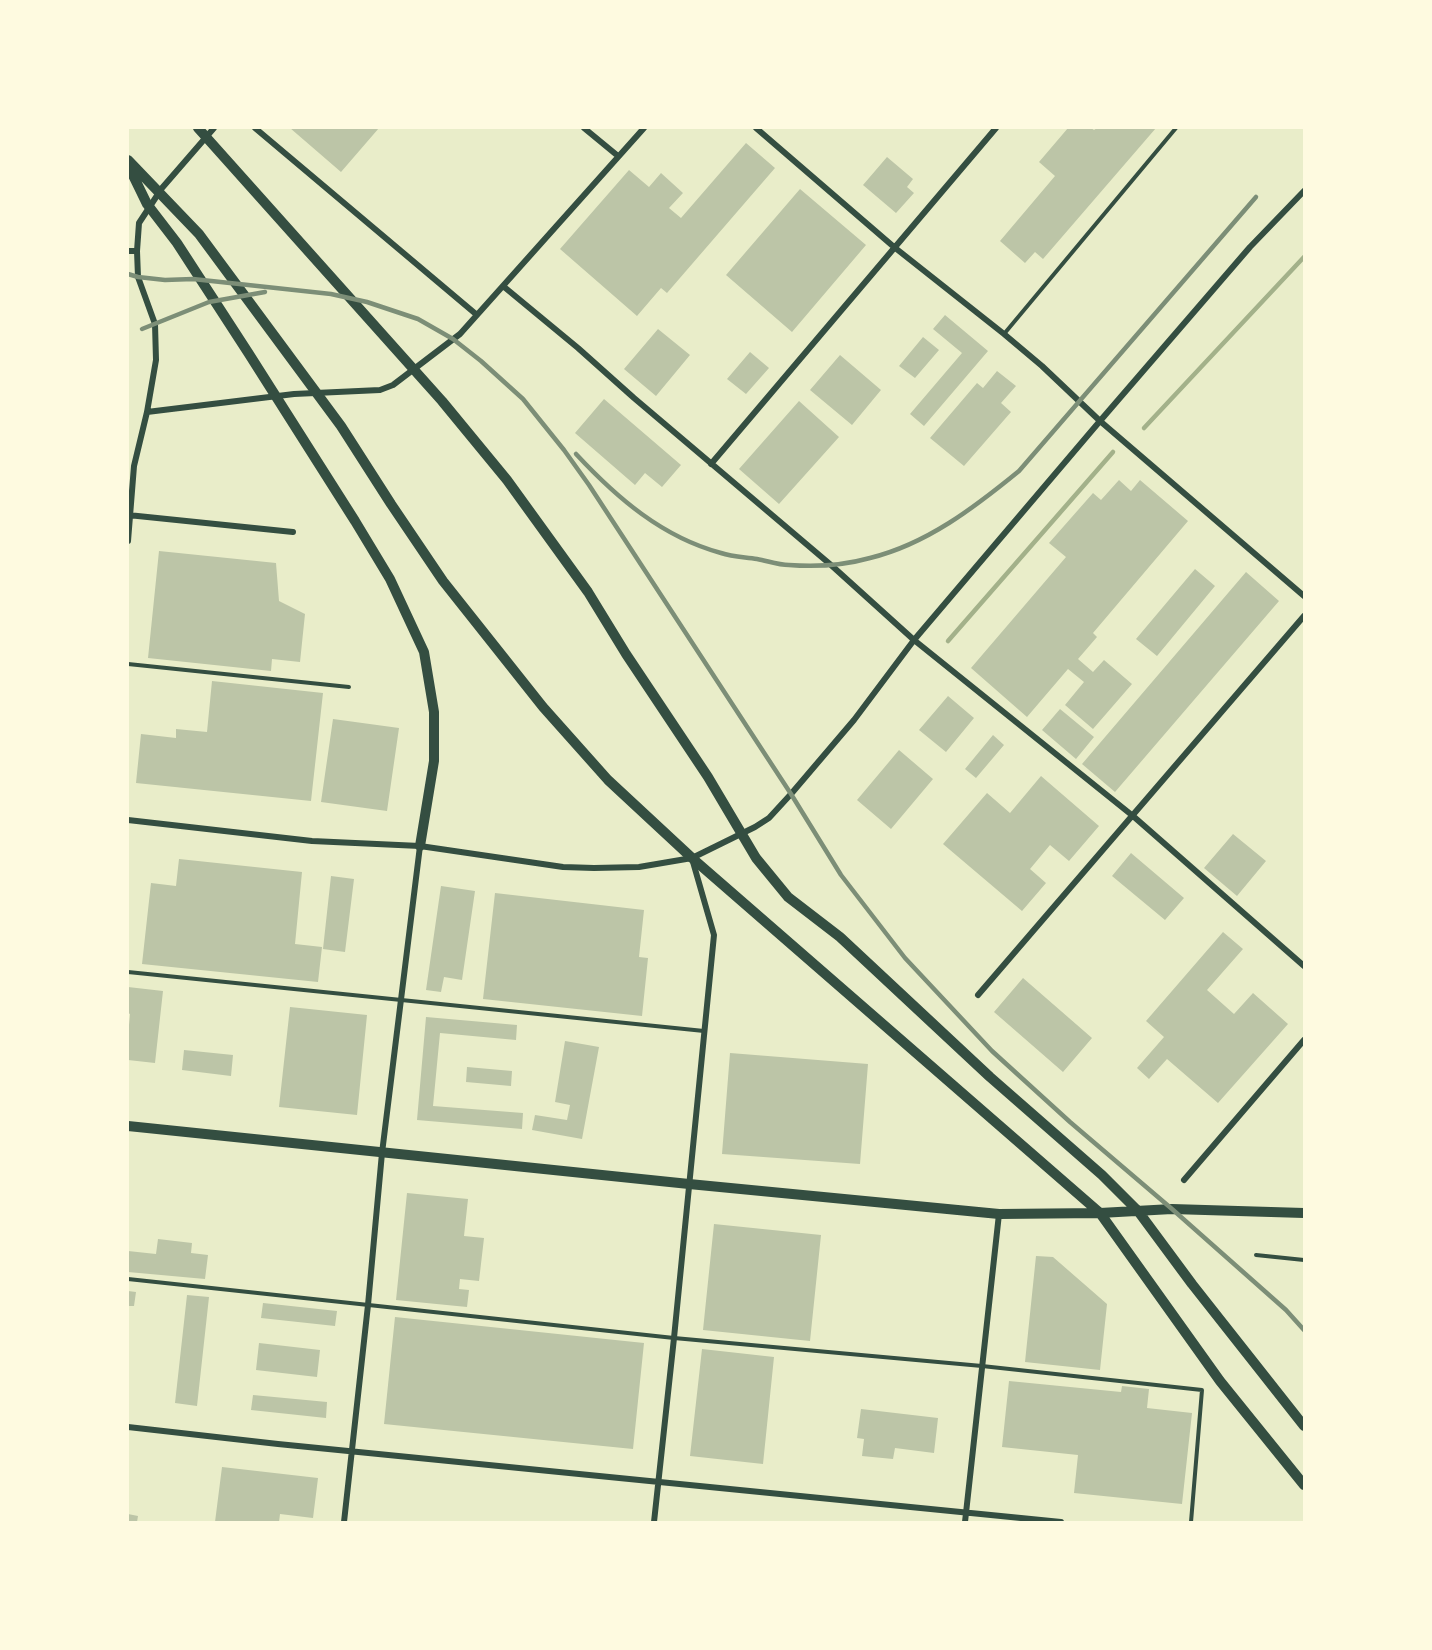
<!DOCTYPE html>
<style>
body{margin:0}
#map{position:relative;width:1432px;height:1650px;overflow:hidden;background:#e9edc9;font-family:"Sofia Sans Condensed",sans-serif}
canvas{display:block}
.frame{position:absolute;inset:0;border:129px solid #fefae0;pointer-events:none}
</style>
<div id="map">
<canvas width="1432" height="1650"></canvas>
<div class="frame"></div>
</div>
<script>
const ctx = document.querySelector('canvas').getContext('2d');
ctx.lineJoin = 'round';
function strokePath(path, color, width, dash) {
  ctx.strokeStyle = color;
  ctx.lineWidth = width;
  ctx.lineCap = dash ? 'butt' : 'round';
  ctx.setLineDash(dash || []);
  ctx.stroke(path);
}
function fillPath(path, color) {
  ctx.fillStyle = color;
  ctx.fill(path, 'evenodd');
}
strokePath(new Path2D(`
 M1144,428L1304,257
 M948,641L1113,452`), '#a3b18a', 4.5);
fillPath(new Path2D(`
 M290,128H379L341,172Z
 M1068,128H1091L1094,130L1097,128H1156L1043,259L1035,252L1025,263L1000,241L1055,176L1039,162Z
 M746,143L775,168L667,293L661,288L637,316L560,249L629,170L649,187L661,173L683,193L669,208L681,218Z
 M887,157L913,179L907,187L914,193L896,213L863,185Z
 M800,189L866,245L792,332L726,275Z
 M945,315L988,351L924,426L910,414L962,353L933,329Z
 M658,329L690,355L656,396L624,369Z
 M923,337L939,350L915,378L899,366Z
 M750,352L769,368L746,394L727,379Z
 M840,355L881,390L852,425L810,390Z
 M997,371L1016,386L1001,403L1011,412L964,466L930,438L977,383L983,388Z
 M604,399L681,465L662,487L645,473L635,485L575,433Z
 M799,401L839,437L779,504L739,469Z
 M1119,480L1131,491L1140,480L1188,521L1093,633L1097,637L1078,659L1093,672L1104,660L1132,684L1093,729L1065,705L1084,682L1068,669L1027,717L971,668L1066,557L1049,543L1093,493L1101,500Z
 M159,551L276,563L279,601L305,614L300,662L272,659L271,671L148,658Z
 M1195,569L1215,586L1157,656L1136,639Z
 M1246,572L1279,601L1115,792L1082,764Z
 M212,681L323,693L311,801L136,783L141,734L176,738V729L207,732Z
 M948,696L974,718L946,752L919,730Z
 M1060,709L1094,737L1076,759L1042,730Z
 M333,719L399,728L387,811L321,802Z
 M993,735L1004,745L976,778L965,769Z
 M899,750L933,779L891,829L857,800Z
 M1041,776L1099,826L1069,861L1050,845L1030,869L1046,883L1022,911L943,844L987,793L1010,813Z
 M1233,834L1266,861L1237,896L1204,868Z
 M1131,853L1184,898L1165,920L1112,876Z
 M179,859L302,872L295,944L322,947L318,982L142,964L151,883L176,886Z
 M331,876L354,879L345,952L323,949Z
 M441,886L475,891L462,980L444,977L441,992L426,990Z
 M495,893L644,910L639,957L648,958L642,1016L483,999Z
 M1223,932L1243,949L1207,990L1234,1014L1253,993L1288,1024L1218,1103L1167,1059L1149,1079L1137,1068L1164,1037L1146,1021Z
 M1023,978L1092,1038L1063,1072L994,1012Z
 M128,987L163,991L155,1063L128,1060V1036L130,1014L128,1013Z
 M290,1007L367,1015L357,1115L279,1107Z
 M426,1017L517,1025L516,1040L440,1033L433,1106L523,1113L522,1129L417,1120Z
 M565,1041L599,1047L582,1139L532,1130L535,1115L567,1120L570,1105L555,1102Z
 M184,1050L233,1055L231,1076L182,1070Z
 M730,1053L868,1064L860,1164L722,1154Z
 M467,1067L512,1071L511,1086L466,1082Z
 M407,1193L468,1199L464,1236L484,1238L479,1281L460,1279L459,1289L469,1290L467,1307L396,1300Z
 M714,1224L821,1235L810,1341L703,1330Z
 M158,1239L192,1243L191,1253L208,1255L205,1279L128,1272V1251L156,1254Z
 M1036,1256L1053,1257L1107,1304L1100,1370L1025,1362Z
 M128,1291L136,1292L134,1306H128Z
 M187,1295L209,1297L197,1406L175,1403Z
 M263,1303L337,1311L335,1326L261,1318Z
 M395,1317L644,1343L633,1449L384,1424Z
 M259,1343L320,1350L317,1377L256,1370Z
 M702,1349L774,1357L763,1464L690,1456Z
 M1009,1381L1121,1392L1122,1386L1149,1389L1147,1408L1192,1413L1182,1504L1074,1493L1078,1455L1002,1447Z
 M253,1395L327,1402L326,1418L251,1410Z
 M861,1409L938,1418L934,1453L895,1448L893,1459L862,1456L864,1439L857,1438Z
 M222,1467L318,1478L313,1518L280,1514L279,1522H215Z
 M128,1514L138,1516L137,1522H128Z`), '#bcc5a7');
strokePath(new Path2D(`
 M1004,334L1176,128
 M128,664L349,687
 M128,972L704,1031
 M1256,1255L1304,1260
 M128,1279L674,1338L982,1366L1202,1390L1191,1522`), '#344e41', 4);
strokePath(new Path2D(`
 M255,128L477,315
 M584,128L618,156
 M756,128L894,247L1004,334L1042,366L1100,421L1304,596
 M128,251H137
 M503,286L578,348L634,398L831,565L914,640L1133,816L1304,966
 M147,412L294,394L380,390L393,385L460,334L644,128
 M711,464L996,128
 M128,515L293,532
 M128,541L134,466L147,412L156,360L155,324L138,277L137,251L139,223L162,188L214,128
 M128,820L312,841L420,846L563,867L594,868L639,867L692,858L755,827L769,818L791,794L854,720L914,640L1100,421L1250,247L1304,191
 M978,995L1304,616
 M1184,1180L1304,1040
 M128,1427L278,1444L1061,1522
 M344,1522L368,1305L382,1153L420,846
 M654,1522L674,1338L714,935L693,862
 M965,1522L999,1214`), '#344e41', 6);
strokePath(new Path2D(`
 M198,128L442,401L507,480L588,592L626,654L708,777L756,858L788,897L840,937L990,1077L1102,1175L1138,1211L1192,1284L1304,1426
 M128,160L199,234L341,426L391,504L443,581L543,707L608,780L692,858L1100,1213L1220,1381L1304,1485
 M129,167L147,204L177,243L249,354L355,521L390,579L424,652L434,712V761L420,846
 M128,1126L689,1184L999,1214L1100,1213L1172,1209L1304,1213`), '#344e41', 10);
strokePath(new Path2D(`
 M128,274L138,277L165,280L193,279L331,294L367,302L418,319L453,339L481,361L523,399L564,450L589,485L791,794L841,875L905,958L992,1051L1070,1122L1172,1209L1286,1310L1304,1330
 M142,329L209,302L265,292
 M576,454C617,498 662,537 721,553C733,557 745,557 757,559C768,561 778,565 789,565C815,567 845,565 870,558C927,544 975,507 1019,471L1256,197`), '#7c8e77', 4.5);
</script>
